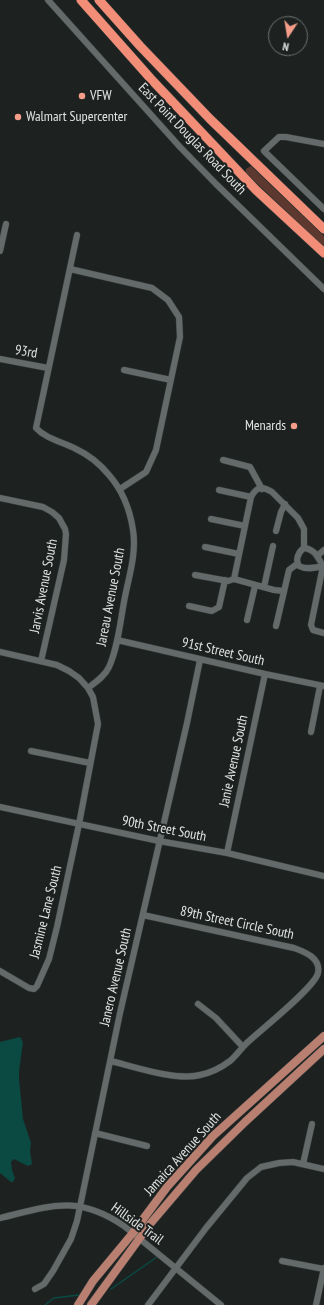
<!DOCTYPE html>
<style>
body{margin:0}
#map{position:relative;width:324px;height:1305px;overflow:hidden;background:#1d2221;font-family:"PT Sans Narrow",sans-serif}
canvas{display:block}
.north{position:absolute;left:268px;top:16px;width:40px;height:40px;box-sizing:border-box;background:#1d2221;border:1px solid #6b706f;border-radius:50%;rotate:192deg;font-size:11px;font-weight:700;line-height:16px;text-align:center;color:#e0e4e3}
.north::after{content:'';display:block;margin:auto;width:14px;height:18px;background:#f49e89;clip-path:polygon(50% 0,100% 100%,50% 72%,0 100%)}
</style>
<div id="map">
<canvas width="324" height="1305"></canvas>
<div class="north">N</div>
</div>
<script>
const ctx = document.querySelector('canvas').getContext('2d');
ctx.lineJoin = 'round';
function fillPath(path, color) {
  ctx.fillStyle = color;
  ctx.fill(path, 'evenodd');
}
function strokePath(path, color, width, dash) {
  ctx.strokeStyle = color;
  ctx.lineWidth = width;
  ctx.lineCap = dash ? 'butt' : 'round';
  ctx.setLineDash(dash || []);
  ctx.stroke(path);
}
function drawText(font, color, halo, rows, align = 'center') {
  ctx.font = font + ' "PT Sans Narrow",sans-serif';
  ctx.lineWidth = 4;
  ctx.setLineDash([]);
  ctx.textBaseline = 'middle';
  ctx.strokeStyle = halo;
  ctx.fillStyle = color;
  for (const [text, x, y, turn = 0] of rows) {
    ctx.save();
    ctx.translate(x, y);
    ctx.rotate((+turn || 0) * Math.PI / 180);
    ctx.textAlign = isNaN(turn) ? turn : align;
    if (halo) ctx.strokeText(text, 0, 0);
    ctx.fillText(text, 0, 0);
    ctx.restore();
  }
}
fillPath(new Path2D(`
 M251,166L324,236V247L246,173V169Z`), '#5d382f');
fillPath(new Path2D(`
 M20,1037L23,1042L19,1071V1079L23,1119L31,1143L30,1151L32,1164L28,1166L14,1159L11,1162L12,1170L15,1178L13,1182H11L0,1173V1042Z`), '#0a4a43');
strokePath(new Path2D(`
 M111,1289L157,1257
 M45,1305L54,1298L79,1295`), '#0a4a43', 1.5);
const minor = new Path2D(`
 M48,0L180,147L216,184L324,289
 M324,144L286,137H279L264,151L324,209
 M77,235L36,428C46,439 63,442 76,449C89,455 100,464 109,475C123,491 130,510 133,530C137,554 128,579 124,602C120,623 118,647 109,667C105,676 96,682 88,688
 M0,251L6,224
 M70,269L152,288L168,300L179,317L180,337L156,450L146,472L120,489
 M0,359L48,368
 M124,370L171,380
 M223,460L250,467L262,489
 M219,490L251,497
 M0,498L43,507L52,512L59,518L65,529L66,534L64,560L41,661
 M211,519L245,526
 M276,531L281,512L285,504
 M205,547L239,554
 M317,556L324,550
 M324,567L323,566C315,568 306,570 299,566C295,560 298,552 304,548C315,549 318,558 323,566L311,625L313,630L324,633
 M195,575L228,581L234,579L274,590L284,591
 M234,579L251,497C257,486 262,486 272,492L298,518L304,529V548
 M264,587L273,546
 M189,606L212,611L219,607L225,580
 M247,620L255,586
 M276,626L289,570L297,564
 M117,640L265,674L324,686
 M0,652L57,665L69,671L79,678L88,688L93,697L98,724L79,824L57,927L49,959L37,986L34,989L29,988L0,971
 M311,732L320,686
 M31,751L90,763
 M0,807L159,841L227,853L324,876
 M227,853L265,674
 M198,1004L216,1018L243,1047
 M111,1061C135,1067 176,1081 200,1075C210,1073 222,1067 230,1061C237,1055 242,1047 249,1041C262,1029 315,987 318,973C321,958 305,952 294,948L143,915
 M95,1133L147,1146
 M303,1164L312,1124
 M0,1218C50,1206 77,1194 124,1226L221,1305
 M282,1261L324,1269
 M35,1289L44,1284L53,1271L71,1239L77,1221L120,1013L187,723L200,660
 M148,1305L206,1228L247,1178L261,1167L279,1163L293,1162L324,1169
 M316,1305L324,1268`);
const major = new Path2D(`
 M78,1305L93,1281L132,1234L167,1187L213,1136L324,1036
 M91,1305L150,1224L196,1170L245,1122L324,1049`);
const highway = new Path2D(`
 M81,0L151,79L256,190L324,253
 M99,0L140,46L210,119L324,229`);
strokePath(minor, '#373c3b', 7);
strokePath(major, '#373c3b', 9);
strokePath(highway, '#373c3b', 10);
strokePath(minor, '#646a69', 6);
strokePath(major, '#b98071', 8);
strokePath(highway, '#f28e77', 9);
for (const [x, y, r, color] of [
 [82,96,4,"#f49e89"],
 [18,117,4,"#f49e89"],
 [294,426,4,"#f49e89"]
]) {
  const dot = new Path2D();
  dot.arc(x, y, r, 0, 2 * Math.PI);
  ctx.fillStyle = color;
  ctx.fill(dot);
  strokePath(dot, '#1d2221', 1.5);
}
drawText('14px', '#e0e4e3', '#1d2221', [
 ["VFW",90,96],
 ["Walmart Supercenter",26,117],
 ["Menards",286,426,"right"]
], 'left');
drawText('14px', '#e0e4e3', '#1d2221', [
 ["East Point Douglas Road South",192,139,46],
 ["93rd",26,352,10],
 ["Jarvis Avenue South",44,586,-79],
 ["Jareau Avenue South",111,597,-79],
 ["91st Street South",223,652,13],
 ["Janie Avenue South",234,761,-78],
 ["90th Street South",164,829,11],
 ["Jasmine Lane South",46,912,-76],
 ["89th Street Circle South",237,923,12],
 ["Janero Avenue South",116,977,-77],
 ["Jamaica Avenue South",183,1154,-48],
 ["Hillside Trail",137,1224,36]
]);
</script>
